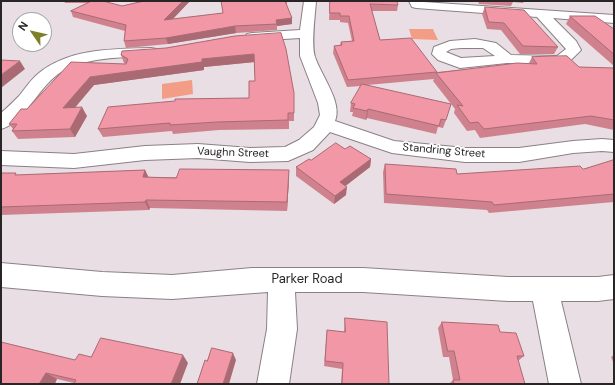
<!DOCTYPE html>
<style>
body{margin:0}
#map{position:relative;width:615px;height:385px;overflow:hidden;background:#e9dee3;font-family:"DM Sans",sans-serif}
canvas{display:block}
.frame{position:absolute;inset:0;border:2px solid #292527;pointer-events:none}
.north{position:absolute;left:12px;top:12px;width:40px;height:40px;box-sizing:border-box;background:#fff;border:1px solid #a9a8a9;border-radius:50%;rotate:304deg;font-size:11px;font-weight:700;line-height:16px;text-align:center;color:#292527}
.north::after{content:'';display:block;margin:auto;width:14px;height:18px;background:#7f7f27;clip-path:polygon(50% 0,100% 100%,50% 72%,0 100%)}
</style>
<div id="map">
<canvas width="615" height="385"></canvas>
<div class="frame"></div>
<div class="north">N</div>
</div>
<script>
const ctx = document.querySelector('canvas').getContext('2d');
ctx.lineJoin = 'round';
function fillPath(path, color) {
  ctx.fillStyle = color;
  ctx.fill(path, 'evenodd');
}
function strokePath(path, color, width, dash) {
  ctx.strokeStyle = color;
  ctx.lineWidth = width;
  ctx.lineCap = dash ? 'butt' : 'round';
  ctx.setLineDash(dash || []);
  ctx.stroke(path);
}
function drawText(font, color, halo, rows, align = 'center') {
  ctx.font = font + ' "DM Sans",sans-serif';
  ctx.lineWidth = 3.5;
  ctx.setLineDash([]);
  ctx.textBaseline = 'middle';
  ctx.strokeStyle = halo;
  ctx.fillStyle = color;
  for (const [text, x, y, turn = 0] of rows) {
    ctx.save();
    ctx.translate(x, y);
    ctx.rotate((+turn || 0) * Math.PI / 180);
    ctx.textAlign = isNaN(turn) ? turn : align;
    if (halo) ctx.strokeText(text, 0, 0);
    ctx.fillText(text, 0, 0);
    ctx.restore();
  }
}
fillPath(new Path2D(`
 M409,29H433L438,40L412,39Z
 M192,80L193,94L162,99V84Z`), '#f39d87');
const minor = new Path2D(`
 M304,1H316C315,16 311,44 315,57C321,75 343,103 335,121L394,141L465,148H519L573,141L602,139L614,140V152L602,151L573,153L519,162H465L392,153L330,132L313,150L288,161L250,162L198,158L145,160L74,168L1,165V151L74,154L145,146L198,144L250,148L285,147L299,140L314,127L320,115L318,103L300,56V38L252,41L247,40L245,37L247,34L252,33L300,30Z
 M409,1L614,15V23L553,18L576,41L581,50L570,61L557,64L507,63L460,68L438,60L432,54L434,47L450,41L475,39L496,43L511,55L557,56L566,49L537,17L416,8L412,7ZM461,48H483L495,56L461,58L446,52L451,49Z
 M151,48L156,49L158,52L156,55C147,57 138,57 129,57C106,58 83,60 63,71C40,83 25,123 1,129V113C7,108 13,102 19,96C25,89 31,79 39,73C70,48 114,49 151,48Z
 M1,263L102,272L172,275L252,268H363L508,277H598L614,275V299L598,301H561L581,384H549L533,301H508L363,292H295L297,329L289,384H257L267,329L268,292L172,299L102,296L1,287Z`);
strokePath(minor, '#8a8186', 2);
fillPath(minor, '#fff');
fillPath(new Path2D(`
 M64,1H90L89,3L122,6L144,1H190L173,19L223,13L221,1H287V4H286L292,18V24L277,26V30L236,33L168,44L126,48L124,41L125,31L73,17L71,11L88,3H65Z
 M330,1L398,5L397,11H372L380,40L437,72L529,63L532,57L579,67L614,68V130L585,124L480,138L475,130L467,131L454,113L455,109L433,81L434,79L367,85L446,120L443,128L438,127L436,134L367,118L366,120L352,116L353,112H350L351,103L361,86L347,87L333,53L334,46L340,45L341,42L352,41L348,23L340,22V20H329Z
 M478,1H524L523,3L513,2L511,6L479,4Z
 M485,7L558,47L554,54H520L501,30L487,29L482,14Z
 M570,16L614,29V66L566,24Z
 M235,36L294,93V121H289V129L219,130L173,134L172,131L103,137L98,129L249,98L255,81L254,62L204,67V70L94,85L75,107L87,116L75,137L18,139L12,131L13,129L9,124L27,109L126,64L124,63L121,55L166,48Z
 M345,149L371,159L370,167L345,186L346,195L334,204L296,176V167L311,160Z
 M614,160V202L489,213L487,210L384,203L383,172L385,164L457,174L583,169Z
 M145,170L148,177L289,178L287,211L150,208L149,210L1,215V173L17,175Z
 M345,318L389,384H341L342,369L324,366L327,330L344,332Z
 M442,322L500,332L524,356L518,361L525,384H449L453,380L449,357H443L438,328Z
 M614,355V364L611,357Z
 M91,357L188,363L74,383L57,379L1,384L75,360Z`), '#cf828e');
fillPath(new Path2D(`
 M183,1H190L166,26L164,20Z
 M292,18V24L277,26L276,20Z
 M235,26L236,33L168,44L166,38Z
 M254,54L255,62L204,67V70L94,85L68,116L63,108L90,77L202,59Z
 M20,61L25,69L1,88V75Z
 M82,107L87,116L75,137L70,129Z
 M368,109L367,118L366,120L367,111Z
 M371,159L370,167L339,191L340,182Z
 M145,170L149,178L143,177Z
 M289,170V178L287,211V202Z
 M347,187L346,195L334,204L335,196Z
 M146,200L150,208L149,210L145,202Z
 M233,353L236,360L229,384H223Z
 M183,355L188,363L180,384H171Z
 M46,373L57,379L55,384H39Z`), '#a96a74');
const building = new Path2D(`
 M92,1H103L122,6L144,1H183L164,20L223,13L221,1H285L292,18L276,20L277,24L235,26L166,38L124,41L126,25L71,11Z
 M330,1H397L398,5L370,4L380,40L411,38L437,72L348,80L334,46L342,45L341,42L354,41L349,16H340V13H330Z
 M485,7L524,10L558,47L523,46L504,23L489,22Z
 M570,16H595L614,29V54Z
 M281,33L286,49L294,93V113H288V120L217,122L170,125V123L98,129L108,107L175,101V99L249,98V81H255L254,54L202,59V62L90,77L63,108L82,107L70,129L12,131L17,124H9L21,109H27L71,62L126,64L128,59L121,55L122,51L166,48L235,36Z
 M567,56L579,67L614,68V120L591,116L484,129L478,122L470,123L457,105L463,106L436,73L517,63L537,64L532,57Z
 M1,60L20,61L1,75Z
 M362,84L451,104L446,120L441,119L439,126L368,109L367,111L353,108L355,104L351,103Z
 M336,143L345,149L350,146L371,159L340,182L347,187L335,196L296,167L309,159L311,160Z
 M614,160V194L494,205L492,202L386,194L385,164L456,169L457,174L580,166L583,169Z
 M180,169L289,170L287,202L146,200L145,202L1,207V173H16L15,175L145,170L143,177L176,178Z
 M345,318L387,322L389,384H342L343,363L325,361L327,330L345,332Z
 M442,322L498,325L500,332L516,333L524,356H517L525,384H454L453,380H460L454,351H448Z
 M101,338L183,355L171,384H74L76,380L46,373L39,384H1V342L75,360L79,354L91,357Z
 M212,348L233,353L223,384H197L205,360L207,361Z`);
fillPath(building, '#f197a5');
strokePath(building, '#a96a74', 1);
drawText('11px', '#292527', '#fff', [
 ["Standring Street",444,151,5],
 ["Vaughn Street",233,153,2]
]);
drawText('13px', '#292527', '#fff', [
 ["Parker Road",307,280]
]);
</script>
